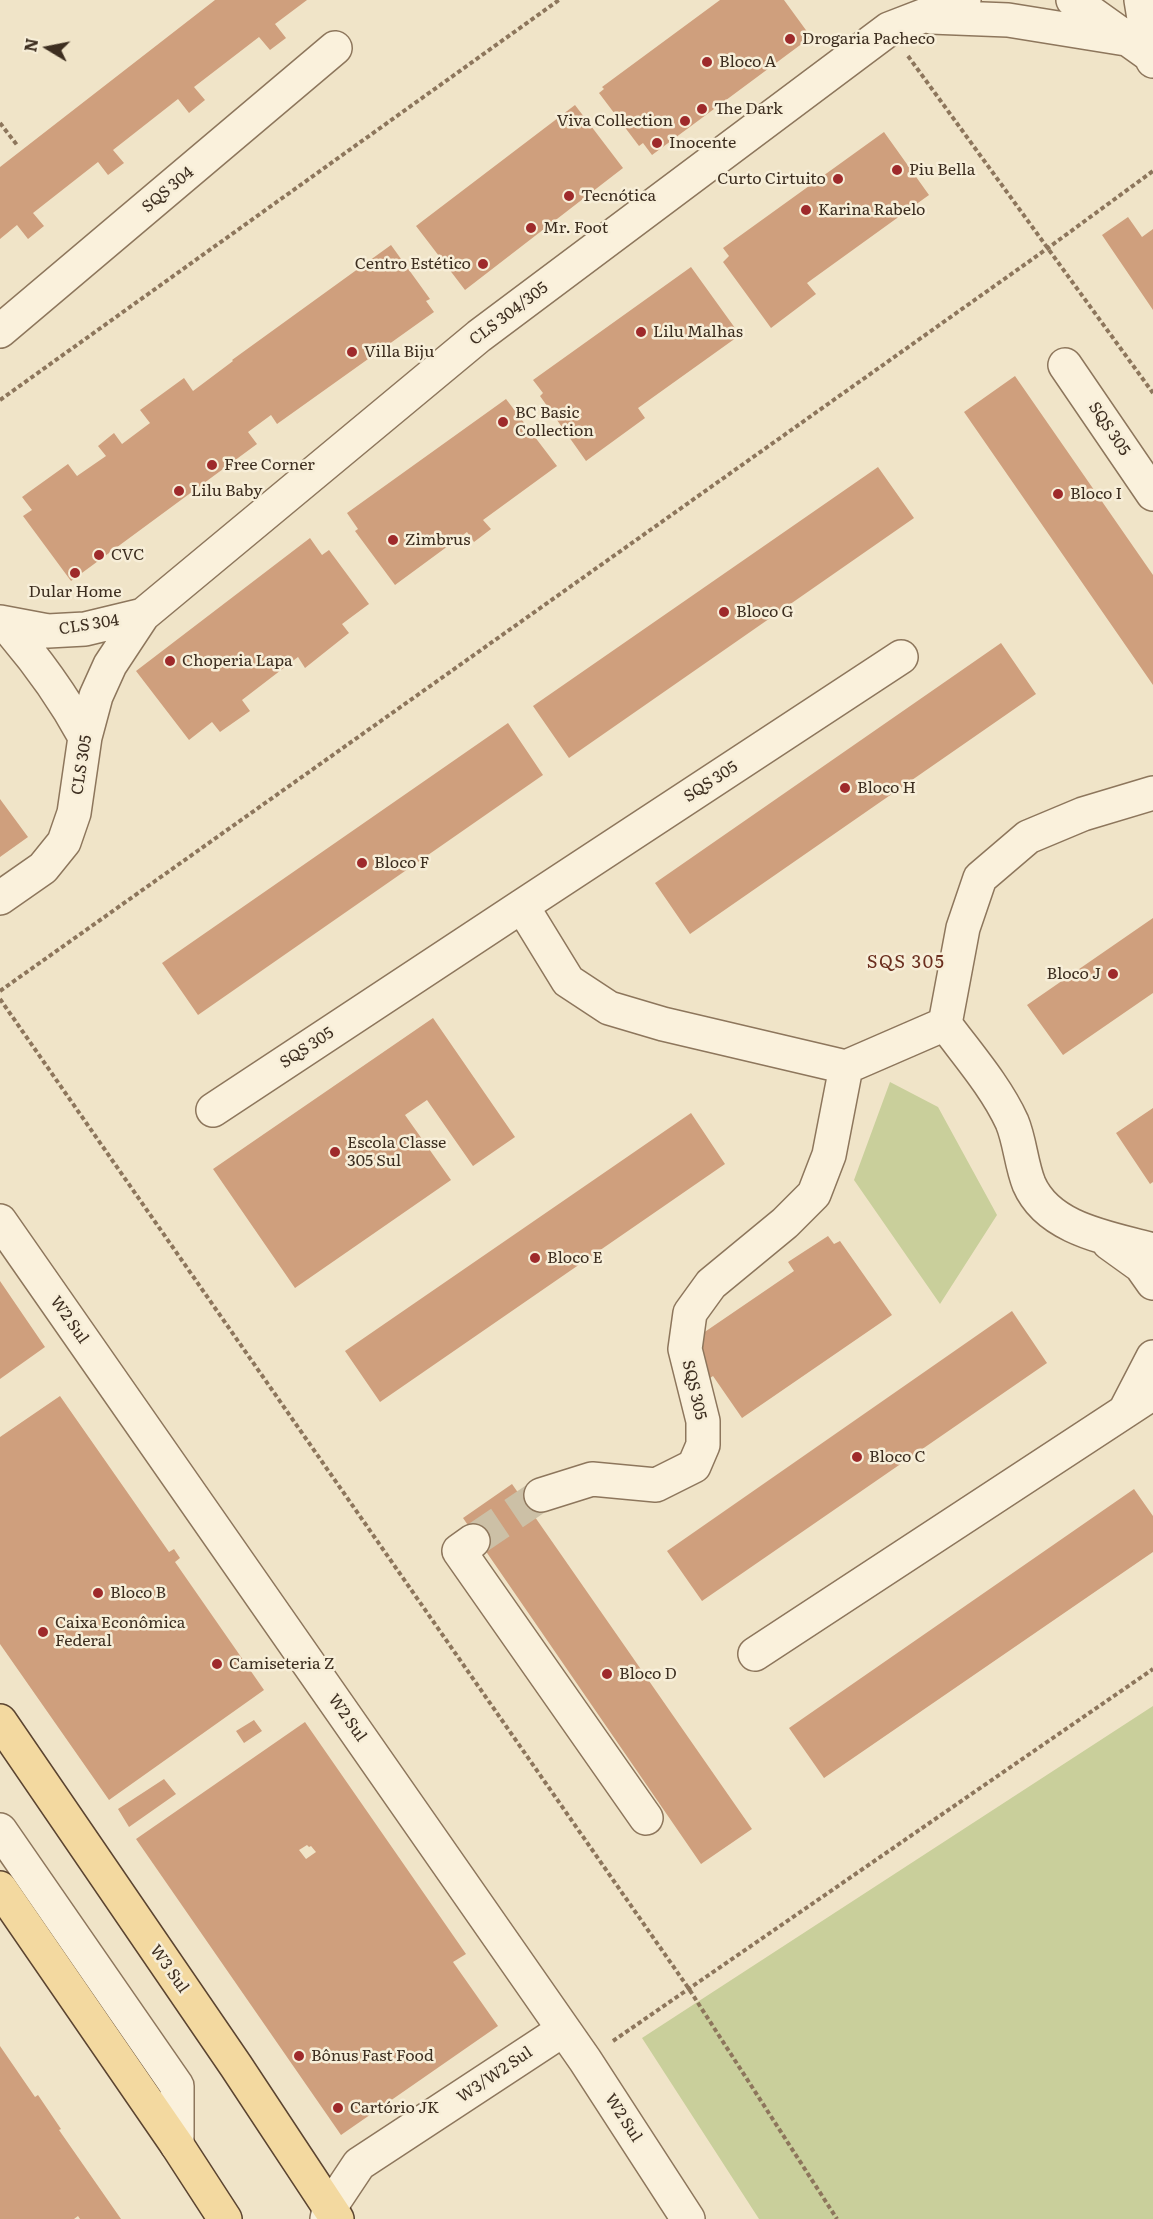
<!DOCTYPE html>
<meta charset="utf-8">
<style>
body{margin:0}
#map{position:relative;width:1153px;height:2219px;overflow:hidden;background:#f0e4c8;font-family:Literata,serif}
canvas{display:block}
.north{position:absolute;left:18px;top:18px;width:60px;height:60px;-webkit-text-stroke:4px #f7eed8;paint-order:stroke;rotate:280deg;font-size:16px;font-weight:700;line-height:24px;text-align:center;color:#3d2e20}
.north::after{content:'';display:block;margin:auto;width:21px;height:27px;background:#3d2e20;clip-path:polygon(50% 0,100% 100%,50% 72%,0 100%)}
</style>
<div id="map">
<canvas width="1153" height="2219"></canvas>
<div class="north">N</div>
</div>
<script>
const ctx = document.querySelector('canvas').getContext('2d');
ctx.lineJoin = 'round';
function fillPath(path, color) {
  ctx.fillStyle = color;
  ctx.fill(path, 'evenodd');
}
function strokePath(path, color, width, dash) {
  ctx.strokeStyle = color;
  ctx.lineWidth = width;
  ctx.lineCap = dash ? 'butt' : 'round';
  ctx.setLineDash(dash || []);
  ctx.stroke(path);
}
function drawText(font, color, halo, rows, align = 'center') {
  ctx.font = font + ' Literata,serif';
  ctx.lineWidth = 5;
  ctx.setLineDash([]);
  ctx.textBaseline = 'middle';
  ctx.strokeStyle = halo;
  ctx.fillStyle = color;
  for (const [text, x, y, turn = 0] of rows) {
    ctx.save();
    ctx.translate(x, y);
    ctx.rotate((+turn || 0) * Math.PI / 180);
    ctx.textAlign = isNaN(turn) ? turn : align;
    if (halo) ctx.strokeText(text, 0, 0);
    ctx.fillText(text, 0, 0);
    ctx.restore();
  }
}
fillPath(new Path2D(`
 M890,1082L938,1107L997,1215L940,1304L854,1180Z
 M1153,1706V2219H759L642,2038Z`), '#c9cf9b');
fillPath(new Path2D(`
 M215,0H307L275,24L286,38L270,50L259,37L194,87L205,100L189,113L178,99L113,150L124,163L108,175L98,162L33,213L44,226L28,239L17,225L0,239V167Z
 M720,0H784L811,37L652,155L643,143L639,146L599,93L604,89L602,87Z
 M575,105L623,168L465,290L416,226Z
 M884,132L929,195L807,283L816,294L771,328L723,262L729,256L723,248Z
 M1128,217L1142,237L1153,229V310L1102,235Z
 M391,245L430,299L426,301L434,312L277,424L271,415L248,432L257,444L71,581L23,516L32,510L22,497L68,464L77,476L106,456L98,446L114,433L122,444L150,423L140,410L184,378L193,391L233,361L232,360Z
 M691,267L740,335L638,408L645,418L586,461L540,396L543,393L533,380Z
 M1015,376L1153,575V685L964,412Z
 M506,399L557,466L483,520L491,529L474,542L467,532L395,585L355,531L358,529L347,513Z
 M878,467L914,518L569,758L533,706Z
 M310,538L322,555L329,550L369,604L342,624L349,633L305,668L298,657L242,700L250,711L220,732L212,722L189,740L136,671Z
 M1001,643L1036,694L690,934L655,883Z
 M508,723L543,775L198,1015L162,963Z
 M0,799L28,837L0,857Z
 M1153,918V993L1063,1055L1027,1005Z
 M433,1018L515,1137L473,1166L427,1100L405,1115L451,1180L295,1288L213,1169Z
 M1153,1108V1182L1150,1184L1116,1133Z
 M691,1113L725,1164L380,1402L345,1351Z
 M828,1236L834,1244L840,1241L892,1315L742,1418L713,1376L702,1383L690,1342L794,1271L788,1262Z
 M0,1281L45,1347L0,1379Z
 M1012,1311L1047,1363L702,1601L667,1551Z
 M60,1396L169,1552L174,1549L180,1558L175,1562L264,1690L109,1800L0,1644V1437Z
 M512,1484L752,1829L701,1864L463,1518Z
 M1134,1489L1153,1516V1552L824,1778L789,1728Z
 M254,1720L262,1731L244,1743L236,1731Z
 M305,1722L466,1954L453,1962L498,2026L341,2135L136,1839ZM307,1845L309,1847L311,1846L316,1852L306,1859L299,1850Z
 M164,1779L176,1794L129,1827L118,1809Z
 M0,2046L35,2097L38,2095L61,2129L59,2130L121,2219H80L78,2216L74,2219H0Z`), '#cf9f7d');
strokePath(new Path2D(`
 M473,1541L541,1495`), '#ccc0a6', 33, [33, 16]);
const minor = new Path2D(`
 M1073,0L1150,55
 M1141,0L1150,55L1153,61
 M931,17L1008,20L1126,39
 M0,331L335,48
 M1065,365L1153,494
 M0,622L48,631L85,629L143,615
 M4,623C36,659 62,695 85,737
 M901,657L522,906L568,981L609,1008L663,1024L846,1067L945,1024
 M1153,793L1083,814L1028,837L980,878L963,928L945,1024C968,1055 996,1087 1012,1122C1020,1141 1021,1164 1029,1184C1049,1230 1110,1238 1153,1250
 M0,898L43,868L64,842L74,813L85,737L96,696L110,665L143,615L479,336L889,29L964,0
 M213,1110L522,906
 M0,1221L585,2060L688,2219
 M1109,1243L1141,1266L1153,1283
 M1125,1411L1153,1357
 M541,1495L592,1479L656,1485L694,1466L703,1445V1421L685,1349L690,1313L711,1284L785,1223L814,1194L829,1155L846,1067
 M473,1541L459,1551L646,1818
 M755,1654L1153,1393
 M0,1830L177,2086V2145
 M327,2219L329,2209L359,2164L563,2030`);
const major = new Path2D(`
 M0,1721L236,2066L337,2219
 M0,1888L177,2145L225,2219`);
strokePath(minor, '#8d765c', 36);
strokePath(major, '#5b4430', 36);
strokePath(new Path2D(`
 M908,56L1153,393
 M0,123L17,145
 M0,400L559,0
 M0,991L1048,248L1153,171
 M0,999L689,1989L837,2219
 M613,2041L1153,1669`), '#8d765c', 4, [4.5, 3]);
strokePath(minor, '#faf1dc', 33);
strokePath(major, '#f3d9a0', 33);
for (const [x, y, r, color] of [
 [790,39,6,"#9e2a2b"],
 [707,62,6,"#9e2a2b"],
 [702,109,6,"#9e2a2b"],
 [685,121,6,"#9e2a2b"],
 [657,143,6,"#9e2a2b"],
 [897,170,6,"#9e2a2b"],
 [838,179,6,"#9e2a2b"],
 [569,196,6,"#9e2a2b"],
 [806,210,6,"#9e2a2b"],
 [531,228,6,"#9e2a2b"],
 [483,264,6,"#9e2a2b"],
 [641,332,6,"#9e2a2b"],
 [352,352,6,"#9e2a2b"],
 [503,422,6,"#9e2a2b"],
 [212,465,6,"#9e2a2b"],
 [179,491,6,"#9e2a2b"],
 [1058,494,6,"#9e2a2b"],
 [393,540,6,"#9e2a2b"],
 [99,555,6,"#9e2a2b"],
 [75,573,6,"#9e2a2b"],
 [724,612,6,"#9e2a2b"],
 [170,661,6,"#9e2a2b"],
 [845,788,6,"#9e2a2b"],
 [362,863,6,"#9e2a2b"],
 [1113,974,6,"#9e2a2b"],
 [335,1152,6,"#9e2a2b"],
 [535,1258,6,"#9e2a2b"],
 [857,1457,6,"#9e2a2b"],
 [98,1593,6,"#9e2a2b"],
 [43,1632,6,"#9e2a2b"],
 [217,1664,6,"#9e2a2b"],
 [607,1674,6,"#9e2a2b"],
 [299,2056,6,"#9e2a2b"],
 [338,2108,6,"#9e2a2b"]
]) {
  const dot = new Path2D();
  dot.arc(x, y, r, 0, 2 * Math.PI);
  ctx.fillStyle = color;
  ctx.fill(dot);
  strokePath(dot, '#f7eed8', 2);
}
drawText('16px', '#3d2e20', '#f7eed8', [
 ["Drogaria Pacheco",802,39],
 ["Bloco A",719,62],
 ["The Dark",714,109],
 ["Viva Collection",673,121,"right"],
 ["Inocente",669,143],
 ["Piu Bella",909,170],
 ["Curto Cirtuito",826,179,"right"],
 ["Tecnótica",581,196],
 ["Karina Rabelo",818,210],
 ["Mr. Foot",543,228],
 ["Centro Estético",471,264,"right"],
 ["Lilu Malhas",653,332],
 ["Villa Biju",364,352],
 ["BC Basic",515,413],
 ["Collection",515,431],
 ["Free Corner",224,465],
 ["Lilu Baby",191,491],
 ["Bloco I",1070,494],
 ["Zimbrus",405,540],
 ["CVC",111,555],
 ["Dular Home",75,592,"center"],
 ["Bloco G",736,612],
 ["Choperia Lapa",182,661],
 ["Bloco H",857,788],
 ["Bloco F",374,863],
 ["Bloco J",1101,974,"right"],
 ["Escola Classe",347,1143],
 ["305 Sul",347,1161],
 ["Bloco E",547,1258],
 ["Bloco C",869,1457],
 ["Bloco B",110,1593],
 ["Caixa Econômica",55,1623],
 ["Federal",55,1641],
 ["Camiseteria Z",229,1664],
 ["Bloco D",619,1674],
 ["Bônus Fast Food",311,2056],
 ["Cartório JK",350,2108]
], 'left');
drawText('16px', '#3d2e20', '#f7eed8', [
 ["SQS 304",168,190,-40],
 ["CLS 304/305",509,314,-37],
 ["SQS 305",1109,429,56],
 ["CLS 304",89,625,-9],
 ["CLS 305",82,765,-81],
 ["SQS 305",711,782,-33],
 ["SQS 305",307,1048,-33],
 ["W2 Sul",69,1320,55],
 ["SQS 305",694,1390,77],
 ["W2 Sul",347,1718,55],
 ["W3 Sul",169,1969,55],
 ["W3/W2 Sul",495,2075,-34],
 ["W2 Sul",623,2118,57]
]);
ctx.letterSpacing = '1.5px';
drawText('18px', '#6b2e1e', '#f7eed8', [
 ["SQS 305",906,963]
]);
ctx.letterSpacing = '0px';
</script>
